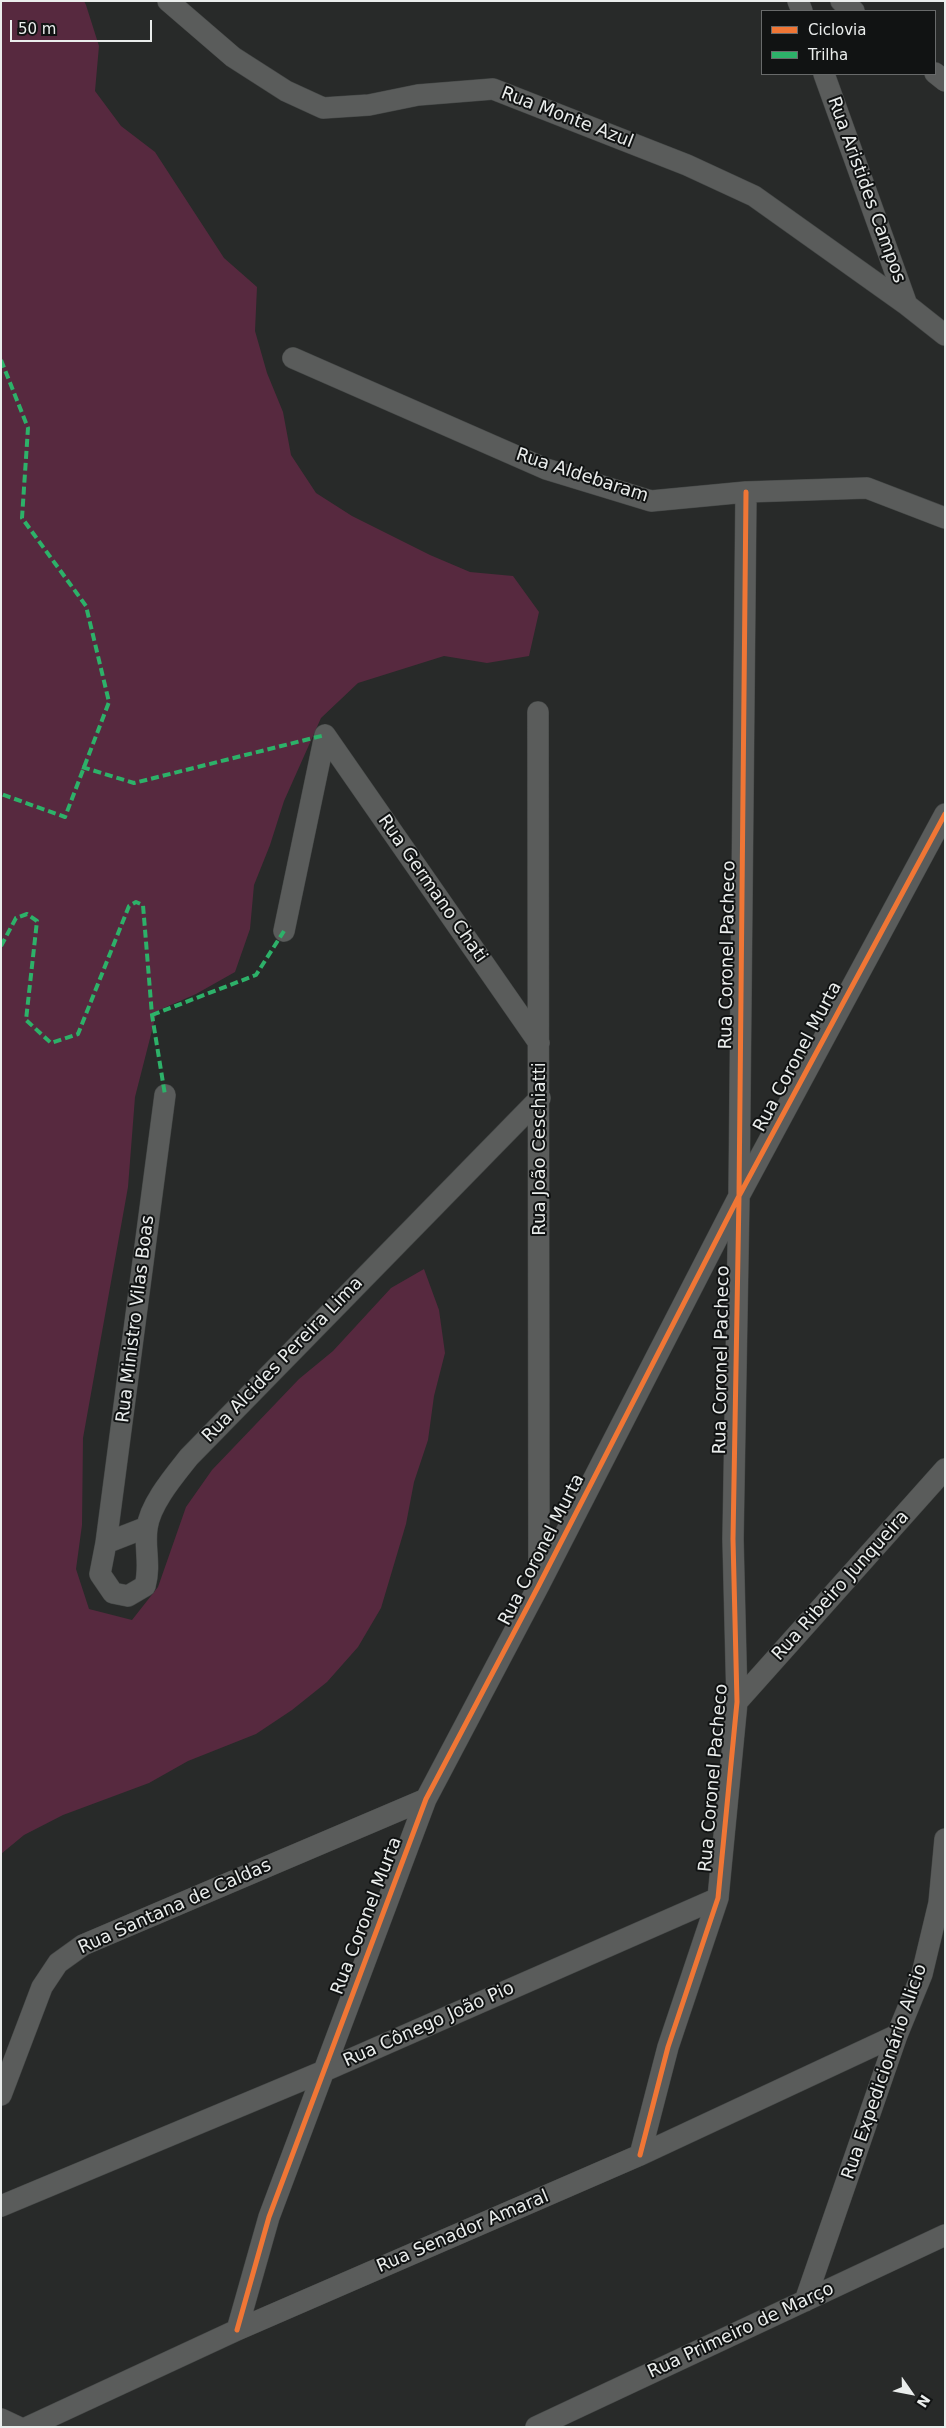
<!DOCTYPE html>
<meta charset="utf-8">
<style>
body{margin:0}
#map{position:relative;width:946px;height:2428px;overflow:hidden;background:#282a29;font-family:"DejaVu Sans",sans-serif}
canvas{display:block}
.frame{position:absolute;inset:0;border:2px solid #eaedec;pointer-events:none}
.legend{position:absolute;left:761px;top:10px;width:175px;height:65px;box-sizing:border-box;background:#111313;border:1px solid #686a6a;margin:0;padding:6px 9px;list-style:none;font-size:15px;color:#eaedec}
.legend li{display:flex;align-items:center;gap:10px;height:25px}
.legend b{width:25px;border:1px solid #686a6a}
.north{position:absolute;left:886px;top:2368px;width:50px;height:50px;-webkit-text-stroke:4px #111313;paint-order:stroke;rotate:123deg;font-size:14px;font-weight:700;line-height:20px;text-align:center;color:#eaedec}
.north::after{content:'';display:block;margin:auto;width:18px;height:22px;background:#eaedec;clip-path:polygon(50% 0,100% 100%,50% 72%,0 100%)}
.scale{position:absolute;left:10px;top:20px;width:142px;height:22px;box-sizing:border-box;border:2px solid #eaedec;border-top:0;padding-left:6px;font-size:15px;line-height:18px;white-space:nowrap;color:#eaedec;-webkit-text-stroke:4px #111313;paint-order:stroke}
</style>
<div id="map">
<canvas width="946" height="2428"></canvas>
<div class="frame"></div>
<ul class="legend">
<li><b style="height:6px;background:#f07635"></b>Ciclovia</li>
<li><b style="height:6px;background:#2db169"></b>Trilha</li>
</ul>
<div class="north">N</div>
<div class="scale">50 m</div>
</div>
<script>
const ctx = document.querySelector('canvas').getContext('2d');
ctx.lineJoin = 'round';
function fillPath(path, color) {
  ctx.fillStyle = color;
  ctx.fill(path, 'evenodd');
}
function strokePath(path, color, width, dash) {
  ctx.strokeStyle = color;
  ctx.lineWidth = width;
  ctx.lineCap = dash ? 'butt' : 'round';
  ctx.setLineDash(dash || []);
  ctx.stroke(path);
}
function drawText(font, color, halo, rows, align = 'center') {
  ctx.font = font + ' "DejaVu Sans",sans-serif';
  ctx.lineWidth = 4;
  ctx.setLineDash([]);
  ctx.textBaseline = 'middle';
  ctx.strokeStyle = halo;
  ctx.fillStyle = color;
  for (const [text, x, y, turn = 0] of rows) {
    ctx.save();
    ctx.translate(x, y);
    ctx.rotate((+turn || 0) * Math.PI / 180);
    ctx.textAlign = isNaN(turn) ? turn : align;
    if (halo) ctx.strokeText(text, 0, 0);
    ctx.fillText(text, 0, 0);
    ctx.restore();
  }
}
fillPath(new Path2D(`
 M1,1H84L86,5L99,46L95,91L121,126L155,152L224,258L257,287L255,331L267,373L283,412L291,455L316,493L352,516L430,555L470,572L513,576L539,612L529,656L487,663L444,656L358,683L321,718L284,801L270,845L254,885L250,929L235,972L196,994L157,1011L135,1097L128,1187L83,1438L82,1525L76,1569L89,1609L132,1620L158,1587L186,1507L212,1470L299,1379L333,1351L391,1288L424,1269L439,1310L445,1353L434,1396L428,1440L414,1482L406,1524L381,1608L358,1647L327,1682L292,1710L256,1734L188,1761L149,1783L63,1815L24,1835L1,1854Z`), '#57293f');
const street = new Path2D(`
 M168,1L233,57L286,91L323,108L369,105L418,95L493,89L687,165L754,196L907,305L945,335
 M798,1L802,11
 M841,1L854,11
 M935,73L945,81
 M824,74L907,305
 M293,358L546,469L651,501L746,492L867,488L945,518
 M538,712L539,1580
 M325,735L539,1043
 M284,931L325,735
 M165,1095L106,1543L100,1574L113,1593L128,1596L145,1586C151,1565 144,1548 147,1528C150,1504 174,1476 189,1457L540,1098
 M106,1543L147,1527
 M737,1702L945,1469
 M1,2095L42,1987L58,1963L83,1945L426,1799
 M640,2155L668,2047L718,1898L737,1702L733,1539L739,1196L746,492
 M1,2206L324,2071L718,1898
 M805,2301L897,2035L922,1974L939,1903L945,1839
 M237,2330L269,2217L426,1799L539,1585L739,1196L945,814
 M1,2419L18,2427
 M28,2427L237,2330L640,2155L897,2035
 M536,2427L945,2235`);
strokePath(street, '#444746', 22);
strokePath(street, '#5a5c5b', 21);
strokePath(new Path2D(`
 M1,360L28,428L22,518L86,606L109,702L65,817L1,794
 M82,767L134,783L325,735
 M1,946L16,918L27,914L37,921L26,1020L51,1043L78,1034L129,906L136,902L143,905L152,1015L165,1095
 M152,1015L256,975L284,931`), '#2db169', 4, [8, 4]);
strokePath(new Path2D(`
 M640,2155L668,2047L718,1898L737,1702L733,1539L739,1196L746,492
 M237,2330L269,2217L426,1799L539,1585L739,1196L945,814`), '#f07635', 5);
drawText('18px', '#eaedec', '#111313', [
 ["Rua Monte Azul",567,118,21],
 ["Rua Aristides Campos",866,190,70],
 ["Rua Aldebaram",582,476,18],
 ["Rua Germano Chati",432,889,55],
 ["Rua Coronel Pacheco",728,955,-89],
 ["Rua Coronel Murta",798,1057,-62],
 ["Rua João Ceschiatti",540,1149,-90],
 ["Rua Ministro Vilas Boas",136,1319,-83],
 ["Rua Alcides Pereira Lima",283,1360,-46],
 ["Rua Coronel Pacheco",722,1360,-89],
 ["Rua Coronel Murta",542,1550,-63],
 ["Rua Ribeiro Junqueira",841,1586,-48],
 ["Rua Coronel Pacheco",714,1778,-85],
 ["Rua Santana de Caldas",175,1907,-24],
 ["Rua Coronel Murta",367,1916,-69],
 ["Rua Cônego João Pio",429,2025,-24],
 ["Rua Expedicionário Alicio",885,2072,-71],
 ["Rua Senador Amaral",463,2232,-23],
 ["Rua Primeiro de Março",741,2331,-25]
]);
</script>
